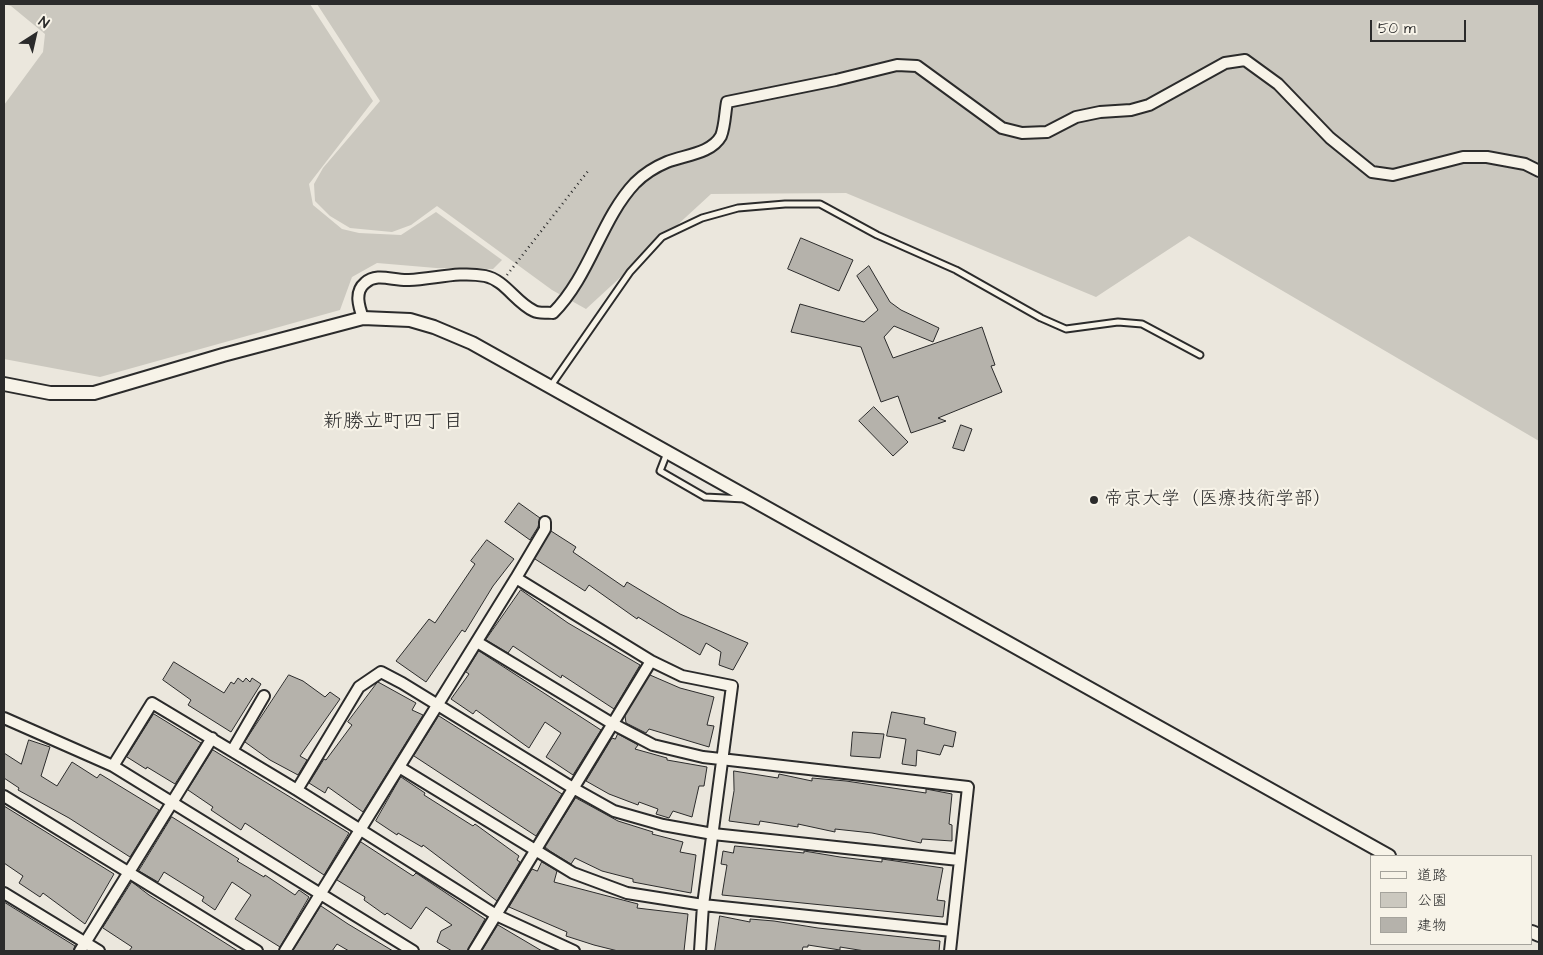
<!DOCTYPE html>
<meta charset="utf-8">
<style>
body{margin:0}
#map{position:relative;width:1543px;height:955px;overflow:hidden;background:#ebe7dd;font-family:"Architects Daughter","Klee One",sans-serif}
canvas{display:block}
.frame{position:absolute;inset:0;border:5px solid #2b2b2b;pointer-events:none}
.legend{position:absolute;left:1370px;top:855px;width:162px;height:90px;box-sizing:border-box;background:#f7f3e8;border:1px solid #a5a39c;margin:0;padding:6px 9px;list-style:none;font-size:15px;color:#2b2b2b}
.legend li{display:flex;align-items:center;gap:10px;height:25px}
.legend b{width:25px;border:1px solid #a5a39c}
.north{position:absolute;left:10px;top:10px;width:50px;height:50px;-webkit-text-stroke:4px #f7f3e8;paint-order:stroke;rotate:35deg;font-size:14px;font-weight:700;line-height:20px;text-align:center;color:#2b2b2b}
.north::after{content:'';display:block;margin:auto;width:18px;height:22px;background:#2b2b2b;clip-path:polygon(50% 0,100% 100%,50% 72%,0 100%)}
.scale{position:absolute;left:1370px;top:20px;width:96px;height:22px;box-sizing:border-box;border:2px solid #2b2b2b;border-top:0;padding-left:6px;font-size:15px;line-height:18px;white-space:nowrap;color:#2b2b2b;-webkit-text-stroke:4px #f7f3e8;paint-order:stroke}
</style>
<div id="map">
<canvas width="1543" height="955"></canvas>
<div class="frame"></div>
<ul class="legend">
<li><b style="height:6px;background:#f7f3e8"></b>道路</li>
<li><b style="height:14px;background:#cbc8bf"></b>公園</li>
<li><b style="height:14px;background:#b5b2ab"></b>建物</li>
</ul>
<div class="north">N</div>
<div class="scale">50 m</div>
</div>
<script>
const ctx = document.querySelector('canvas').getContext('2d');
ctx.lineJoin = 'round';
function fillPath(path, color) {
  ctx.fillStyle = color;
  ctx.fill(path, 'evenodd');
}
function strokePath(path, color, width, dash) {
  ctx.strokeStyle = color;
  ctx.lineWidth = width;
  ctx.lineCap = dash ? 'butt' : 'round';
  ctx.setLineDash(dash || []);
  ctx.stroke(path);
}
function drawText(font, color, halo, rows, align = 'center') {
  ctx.font = font + ' "Architects Daughter","Klee One",sans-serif';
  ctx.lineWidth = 4.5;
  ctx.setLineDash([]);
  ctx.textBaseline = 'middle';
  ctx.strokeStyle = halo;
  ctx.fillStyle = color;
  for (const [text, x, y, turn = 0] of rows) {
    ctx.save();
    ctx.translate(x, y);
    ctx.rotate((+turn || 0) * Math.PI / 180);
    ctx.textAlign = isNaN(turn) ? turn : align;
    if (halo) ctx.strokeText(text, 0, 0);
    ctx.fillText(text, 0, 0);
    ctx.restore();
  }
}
fillPath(new Path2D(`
 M4,4H310L373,101L309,184L313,205L342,229L359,233L401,235L436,212L502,260L493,269L436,268L377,263L352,277L340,310L100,377L4,359V105L43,52L45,34L11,6Z
 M317,4H1539V441L1189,236L1096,297L846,193L711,194L586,309L552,290L437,206L411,225L392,232L350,228L330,216L315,201L314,184L323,168L380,101Z`), '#cbc8bf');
const building = new Path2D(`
 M801,238L853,260L839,291L788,269Z
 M869,266L890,302L901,310L939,328L933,342L894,326L884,337L893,358L982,327L995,365L991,366L1002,392L938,418L946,421L911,433L898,396L881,402L861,347L791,332L800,304L864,322L878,310L857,276Z
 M874,407L908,442L893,456L859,421Z
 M961,425L972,429L964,451L953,448Z
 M519,503L540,518L538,527L530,540L505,522Z
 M551,531L576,547L573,552L624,587L627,582L680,614L748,643L733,670L719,665L721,652L706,643L700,655L638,617L637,619L589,585L585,591L535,559Z
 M487,540L514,559L493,586L465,632L462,630L426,682L396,661L429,619L435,623L475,564L471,561Z
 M521,590L568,623L640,665L614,709L562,675L561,678L513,646L508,653L486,640Z
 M479,651L601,730L573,775L546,757L561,733L545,722L529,748L476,710L473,714L451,699L469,674L466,672Z
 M174,662L224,693L231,682L234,684L238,678L243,682L246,678L250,682L252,678L261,684L231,732L188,705L191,700L163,680Z
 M289,675L303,681L325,697L330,692L340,699L300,756L307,760L298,775L270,760L245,742Z
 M650,675L680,688L714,697L707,725L714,726L709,747L649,729L646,733L626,723L625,716Z
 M378,682L416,703L412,710L423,715L363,812L328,787L325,793L309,783L324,759L326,760L352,725L348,722Z
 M892,712L925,718L924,724L956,732L953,747L944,745L940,755L917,750L916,766L902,764L906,739L887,736Z
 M154,714L201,743L175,784L147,767L146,769L127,757Z
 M439,716L562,794L536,836L414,756Z
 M853,732L884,734L880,758L851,756Z
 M618,734L638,745L635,749L667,758V760L707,767L704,786H699L692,817L673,811L669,818L656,814L658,809L639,802L638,805L609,794L586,781L612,738L615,739Z
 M29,740L50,747L41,776L57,786L72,762L97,778L100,774L159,810L130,857L69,818L18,790L19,788L4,778V753L21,764Z
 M213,750L349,833L324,875L245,823L241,830L211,810L213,807L188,790Z
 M734,771L778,778L779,774L812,781V778L846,781L926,793V789L952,794L949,824L952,825V841L922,839L921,843L872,833L835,829V832L798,824V827L760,821L759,825L729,821L734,791Z
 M401,777L425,793L424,795L473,826L475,824L519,856L517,860L520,862L497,901L423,845L422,847L398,833L397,835L376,821Z
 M576,798L618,821L653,832L652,834L683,842L680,852L696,855L691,893L633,882V879L602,871L575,858L571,864L550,851L545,847Z
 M4,806L114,874L85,924L43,893L40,897L19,883L23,876L4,863Z
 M172,817L239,859L237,861L264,877L265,875L295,895L299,890L309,897L280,947L235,919L251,895L232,882L215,910L202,901L204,897L164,872L158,882L139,871Z
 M361,842L413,876L416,873L485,919L467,951H452L437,942L441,931L452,925L426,907L411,929L387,913L385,915L364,900L365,897L337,880Z
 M735,846L804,853V851L840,857L882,862V859L943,868L937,900L945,901L943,917L722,895L727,865L721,864L723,851L733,853Z
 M542,862L557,871L554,882L638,904L637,908L688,914L684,951H618L594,945L566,936L567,932L509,907L532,869L537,871Z
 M132,882L149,895L238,951H129L132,947L103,928Z
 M4,902L75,946L73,951H4Z
 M321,906L348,924L393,951H349L337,944L332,951H293Z
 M720,916L750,922V919L774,921L818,928L940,941L939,951H865L840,947V950L808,945V947H803L802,951H715Z
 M498,925L542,951H482Z`);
fillPath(building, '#b5b2ab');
strokePath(building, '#2b2b2b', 1);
const service = new Path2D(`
 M550,387L630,272L662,237L702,218L738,208L785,204H820L877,235L956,270L1041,318L1066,329L1118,322L1142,324L1200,355
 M667,453L660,471L705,497L745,499`);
const minor = new Path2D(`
 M363,318C359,307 354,292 365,283C377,272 393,281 409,280C434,279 459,271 485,276C505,280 516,303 534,311C539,314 548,312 553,313C590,276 601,219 635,183C644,174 655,167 667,162C684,155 711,154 721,136C725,126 725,112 727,102L836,80L897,65L917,66L1002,128L1022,133L1047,132L1076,117L1100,112L1131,110L1149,105L1225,63L1245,60L1278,84L1330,138L1372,172L1393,175L1463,157H1487L1525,164L1539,171
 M516,578L545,529V522
 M477,642L613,724L653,745L703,757L968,787L950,951
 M4,718L113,766L413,951
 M232,751L264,696
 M113,766L152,703L297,790L496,915L574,951
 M399,767L573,873L627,893L703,905L952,931
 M297,790L359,687L381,672L402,683L573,788L614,811L663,825L713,834L959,860
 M4,796L257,951
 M4,893L99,951
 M80,951L212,738
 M285,951L516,578L651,661L682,676L732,686L703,905L700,951
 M474,951L651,661`);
const tertiary = new Path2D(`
 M4,384L50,393H94L223,355L363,318L410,320L434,327L472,343L1389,856
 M1532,932L1539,935`);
strokePath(service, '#2b2b2b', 9);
strokePath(minor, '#2b2b2b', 14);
strokePath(tertiary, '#2b2b2b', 16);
strokePath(new Path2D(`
 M507,275L588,171`), '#2b2b2b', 2.5, [1, 4]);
strokePath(service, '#f7f3e8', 5);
strokePath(minor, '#f7f3e8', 10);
strokePath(tertiary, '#f7f3e8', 12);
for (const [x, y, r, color] of [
 [1094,500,5,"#2b2b2b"]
]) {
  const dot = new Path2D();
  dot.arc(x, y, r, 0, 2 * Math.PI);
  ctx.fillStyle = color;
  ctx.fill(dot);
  strokePath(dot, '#f7f3e8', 2);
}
drawText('19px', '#2b2b2b', '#f7f3e8', [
 ["帝京大学（医療技術学部）",1104,500]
], 'left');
drawText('20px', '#2b2b2b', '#f7f3e8', [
 ["新勝立町四丁目",393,423]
]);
</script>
